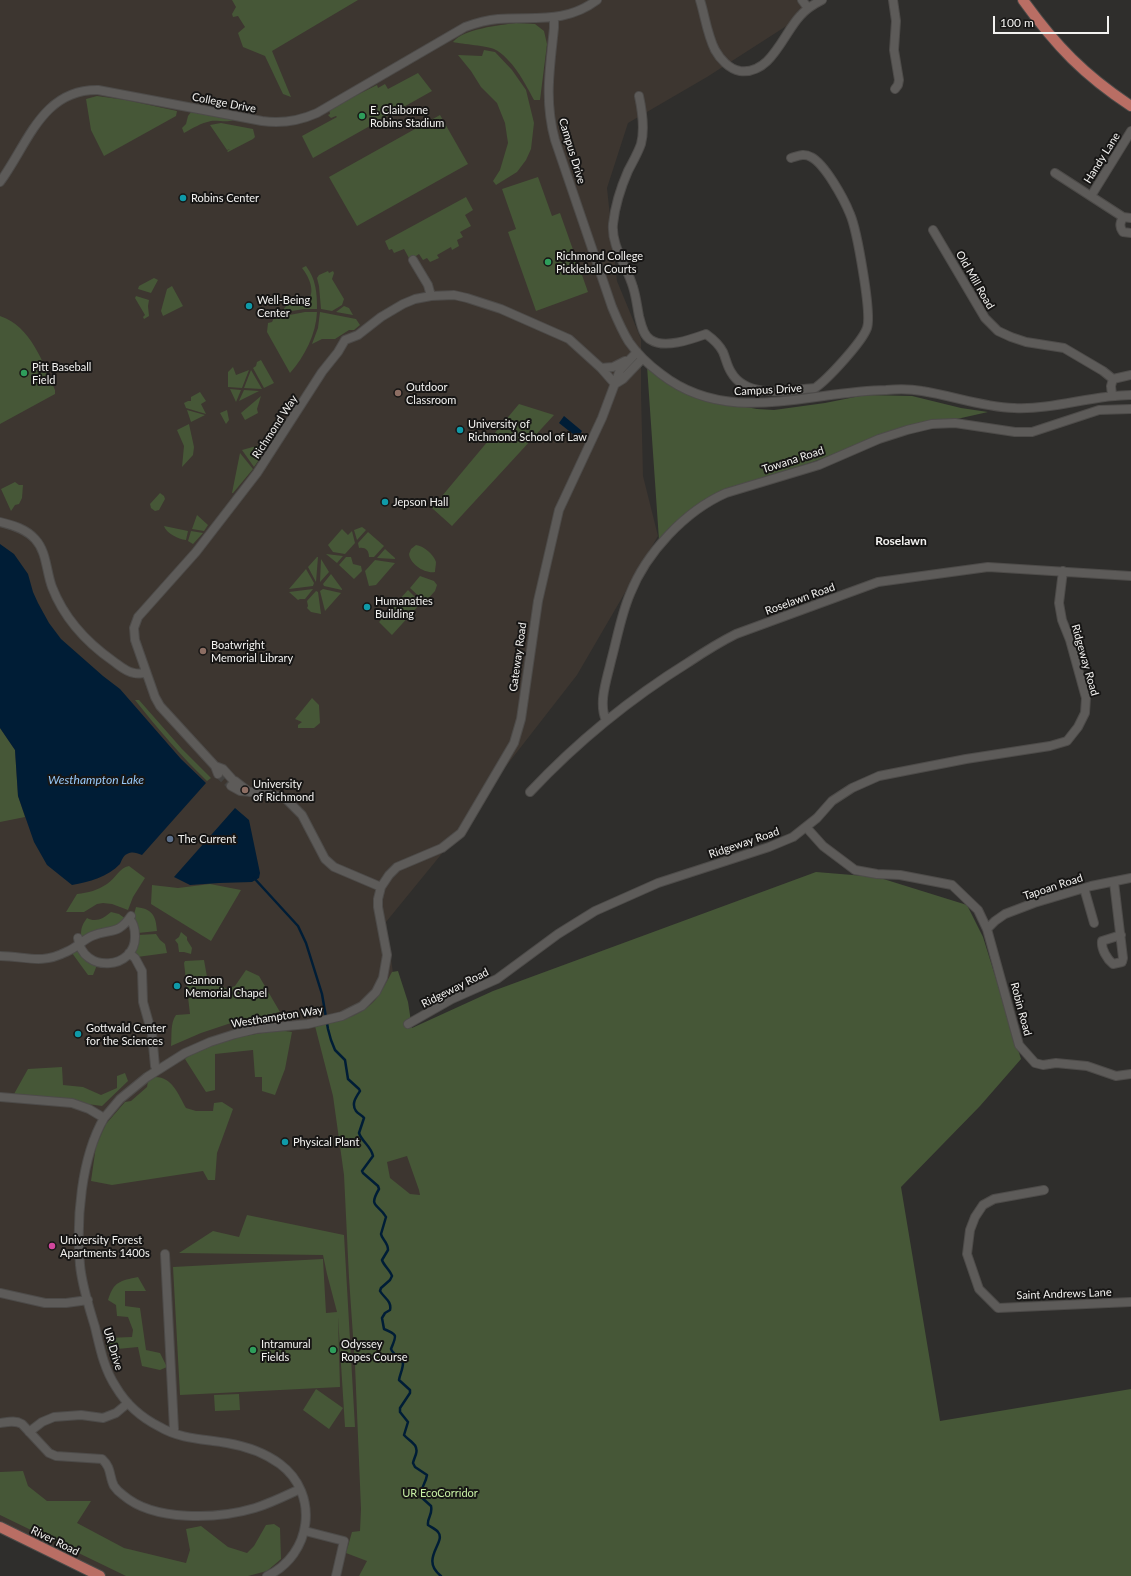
<!DOCTYPE html>
<style>
body{margin:0}
#map{position:relative;width:1131px;height:1576px;overflow:hidden;background:#2f2e2c;font-family:Lato,sans-serif}
canvas{display:block}
.scale{position:absolute;left:993px;top:16px;width:116px;height:18px;box-sizing:border-box;border:2px solid #f3f2f0;border-top:0;padding-left:5px;font-size:12px;line-height:14px;white-space:nowrap;color:#f3f2f0;-webkit-text-stroke:3px #171615;paint-order:stroke}
</style>
<div id="map">
<canvas width="1131" height="1576"></canvas>
<div class="scale">100 m</div>
</div>
<script>
const ctx = document.querySelector('canvas').getContext('2d');
ctx.lineJoin = 'round';
function fillPath(path, color) {
  ctx.fillStyle = color;
  ctx.fill(path, 'evenodd');
}
function strokePath(path, color, width, dash) {
  ctx.strokeStyle = color;
  ctx.lineWidth = width;
  ctx.lineCap = dash ? 'butt' : 'round';
  ctx.setLineDash(dash || []);
  ctx.stroke(path);
}
function drawText(font, color, halo, rows, align = 'center') {
  ctx.font = font + ' Lato,sans-serif';
  ctx.lineWidth = 4;
  ctx.setLineDash([]);
  ctx.textBaseline = 'middle';
  ctx.strokeStyle = halo;
  ctx.fillStyle = color;
  for (const [text, x, y, turn = 0] of rows) {
    ctx.save();
    ctx.translate(x, y);
    ctx.rotate((+turn || 0) * Math.PI / 180);
    ctx.textAlign = isNaN(turn) ? turn : align;
    if (halo) ctx.strokeText(text, 0, 0);
    ctx.fillText(text, 0, 0);
    ctx.restore();
  }
}
fillPath(new Path2D(`
 M0,0H807L802,16L707,77L628,123L607,188L617,281L641,339V392L643,476L658,536L577,675L503,770L444,851L386,922L393,973L531,1576H100L0,1527Z`), '#3d3630');
fillPath(new Path2D(`
 M232,0H358L272,51L291,97L283,94L265,56L243,47L238,33L245,27L238,16L233,17L232,14L236,7Z
 M516,23L535,24L544,31L547,44L540,100H534C525,83 512,58 494,49C488,46 462,44 453,42C463,29 500,25 516,23Z
 M484,50L495,52L512,70L526,90L534,123L531,149L526,160L517,172L496,185L493,181L500,170L508,143L505,123L497,103L481,87L471,71L458,55L482,56Z
 M418,73L432,91L313,158L302,136L337,117L336,116L331,118L328,115L330,114L329,109L377,85L378,88L385,84L388,89Z
 M97,96L126,100L177,111L176,116L104,156L91,130L86,99Z
 M191,112H192L233,120C227,123 218,120 211,121C201,123 193,128 184,133L182,128L186,124L188,116Z
 M440,115L468,164L357,226L329,177Z
 M221,123L253,129L255,137L253,139L228,152L227,151L230,149L227,150L210,125Z
 M538,177L552,216L560,213L588,292L536,311L508,232L516,229L502,189Z
 M466,197L473,210L465,215L471,226L460,232L463,237L457,240L459,246L452,250L451,247L437,255L439,258L430,262L427,258L423,260L419,254L410,260L404,249L394,253L392,249L389,250L385,241Z
 M306,266C316,279 317,293 317,309H304L280,313L288,304L305,303C317,295 310,278 302,268Z
 M328,271L329,273L333,271L334,273L332,279L344,299L342,305L332,311L321,309L319,286L317,278L319,275Z
 M154,278L158,280L151,293L138,289L139,286Z
 M172,286L183,306L163,316L161,311L167,289Z
 M136,296L149,300L148,306L149,316L144,319L143,317L145,315L135,298Z
 M344,306L349,308L353,315L336,312Z
 M305,312H317C316,334 305,356 290,373L267,332L268,323L272,322L274,318Z
 M320,312L356,319L360,325L354,330H349L335,339H322L312,344L318,328Z
 M0,316C31,326 43,363 55,390V394L0,424Z
 M261,360L274,383L264,388L253,368L256,366L257,362Z
 M647,366L703,399L757,409L774,410L825,403L865,395L912,396L961,408L988,412L881,436L821,459L708,498L659,540Z
 M233,367L236,375L249,370L242,388L228,387V372Z
 M251,370L262,389L244,388Z
 M230,389L241,390L236,402Z
 M244,390L259,391L239,401Z
 M200,392L206,401L201,404L206,414L186,408L184,403L188,401H191V397Z
 M261,396L257,409L258,413L245,420L241,413Z
 M519,404L554,415L452,526L432,508Z
 M187,410L205,415L191,422Z
 M227,410L229,420L226,424L220,413Z
 M189,424L194,447L193,455L182,467L184,446L177,430Z
 M271,442L254,467L242,450Z
 M240,453L253,469L233,493H232Z
 M15,482L19,485H23L22,498L19,504L15,505L11,511L1,489Z
 M160,493L164,496L165,499L159,510L155,511L151,508L150,504Z
 M197,515L208,525L204,531L192,529Z
 M164,526L188,531L186,540C178,539 166,533 164,526Z
 M362,527L366,530L357,540L354,530Z
 M342,529L348,535L352,531L355,543L345,554L333,552L328,545Z
 M191,531L203,533L193,544L188,541Z
 M368,532L384,546L374,557H369C369,550 365,547 359,548L358,543Z
 M416,545C424,546 434,555 436,562C436,565 435,569 435,572C425,574 410,564 409,554L411,549Z
 M385,549L395,558V559L377,558Z
 M326,554L343,556L337,563Z
 M317,557H318L316,582L308,567Z
 M346,557H351L353,564L361,566L362,571L354,579L339,565Z
 M321,559L329,572L320,582Z
 M375,560L395,563L376,585L369,586L365,571Z
 M306,569L314,583L313,586L289,589Z
 M331,574L342,589V590L324,586L323,584Z
 M420,576L434,581L437,585L435,591L425,602L410,588Z
 M313,589L305,599H300L298,600L289,592Z
 M323,589L341,593L325,611L320,591Z
 M408,590L421,603L392,635L379,622Z
 M316,591L318,592L321,614L311,612L307,608L308,606L307,601Z
 M312,698L319,705L320,723L314,728H298V725L302,722L295,719Z
 M135,700H139L182,749L211,778L207,781C181,756 158,729 135,700Z
 M0,728L15,750L18,796L25,817L0,822Z
 M129,866L145,878L133,897L128,910L112,904L103,903L97,904L84,912H66L77,894C88,893 98,890 107,884C116,878 119,868 129,866Z
 M816,872L877,877L967,905L983,937L1021,1059L980,1106L901,1187L940,1421L1131,1389V1576H359L367,1561L346,1553L352,1532L360,1531L361,1509L355,1365L349,1278L344,1175L333,1096L315,1026C337,1022 361,1017 376,999C382,991 387,981 392,972L398,971L408,1002L412,1028L493,991ZM407,1156L419,1190L420,1195L410,1194L390,1178L387,1162Z
 M210,884L241,890L211,941L151,904L152,885L178,888Z
 M136,907C152,909 156,915 157,931L138,933L133,918Z
 M111,912L119,914L126,919L123,925L82,941C80,931 81,926 87,918C96,923 104,918 111,912Z
 M181,932L187,937V940L192,948L191,954L184,952H179L178,944L175,940L179,937Z
 M156,934L160,940L165,944L167,953L137,957L134,952L138,935Z
 M78,949L97,965L93,975H88L72,953Z
 M204,960L207,977L227,989L235,986L246,970L259,976L280,1012L231,1023L201,1033L171,1046C172,1036 170,1023 176,1015L190,1014L184,963L185,961Z
 M279,1030L292,1032L285,1069L275,1095L262,1091V1077H255L253,1050L215,1054V1090L206,1092L185,1059L198,1049L233,1038Z
 M62,1067L63,1085L83,1087L101,1095L117,1088V1076L125,1073L128,1081L102,1106L14,1094L28,1069Z
 M154,1077C172,1076 178,1094 186,1108L196,1111H213L214,1103L222,1102L233,1109L217,1153L215,1180H208L203,1171L112,1185L91,1181L96,1146L106,1124L125,1102L131,1101L147,1087L148,1081Z
 M247,1215L344,1235L355,1427H345L338,1317L340,1387L180,1395L173,1267L323,1259L326,1313L337,1312L327,1274L323,1255L179,1253L213,1231L239,1237Z
 M138,1277L146,1291H125V1306L140,1308L146,1350L160,1353L167,1367L160,1370L142,1366L138,1347L107,1350L106,1338L132,1337L133,1330L128,1317L117,1316L116,1305L108,1300C114,1281 120,1281 138,1277Z
 M316,1389L343,1408L329,1429L303,1410Z
 M239,1394L240,1410L215,1411L214,1395Z
 M23,1471L28,1486L47,1501H91L77,1523L124,1548L186,1563L190,1550L186,1529L201,1526L228,1547L247,1553L254,1546L266,1525L274,1524L280,1528L281,1559L267,1571L248,1576H126L0,1515V1472Z`), '#465737');
fillPath(new Path2D(`
 M564,416L582,431L578,438L559,423Z
 M0,544L14,554L28,574L33,592L38,603L49,623L61,639L103,676L120,689L181,759L206,783L142,855C136,853 133,851 127,854C123,856 122,860 120,864C108,877 89,882 72,885L47,865L34,842L18,796L15,750L0,728Z
 M235,808L249,820L260,873L259,878L252,882L219,883L190,885L174,877Z`), '#001d36');
strokePath(new Path2D(`
 M254,878L298,926L306,943L322,994L328,1029L331,1040L335,1050L345,1060L348,1079L359,1089L360,1091C356,1097 351,1104 356,1111C358,1114 362,1115 364,1118L359,1133C362,1142 371,1146 373,1156L362,1171L363,1173L378,1186L379,1189C368,1208 378,1203 386,1217L381,1234C382,1240 388,1242 388,1250L382,1260C384,1266 390,1270 392,1276L390,1280L381,1288L380,1291C384,1298 392,1301 390,1310L385,1313L382,1318L384,1329C399,1335 396,1336 391,1349L392,1351L403,1363C403,1369 400,1374 399,1380L410,1390V1393L400,1408V1412L408,1422L404,1435C409,1441 419,1444 416,1454C415,1457 414,1459 413,1463L415,1467L427,1475C426,1483 421,1487 420,1496L431,1506C433,1515 427,1517 428,1525C431,1527 436,1529 438,1532C447,1542 419,1559 441,1576`), '#001d36', 2.5);
strokePath(new Path2D(`
 M218,774L231,786`), '#434240', 8, [8, 4]);
const minor = new Path2D(`
 M700,0C705,16 707,34 715,50C720,59 729,69 740,71C771,75 783,34 800,16C806,9 814,4 822,0
 M802,0L808,8
 M893,0L896,21L894,50L899,80L898,85L895,89
 M554,18V28C550,68 544,100 555,140L612,307C617,319 622,331 629,342C638,355 649,365 661,374C729,427 809,391 886,390C898,389 911,389 922,391C954,396 982,407 1014,408C1054,410 1092,395 1131,395
 M639,96C642,110 645,129 641,144C638,153 632,163 628,171C621,187 615,206 613,224C611,246 627,266 633,287C636,296 637,306 639,316C641,324 643,336 651,340C665,349 692,339 706,334C713,339 719,344 723,352C726,359 727,366 731,372C747,400 789,390 815,388C828,379 862,342 867,328C872,314 857,230 850,214C844,199 825,164 811,157C804,153 798,156 791,158
 M1055,173L1123,217L1131,218
 M0,182C28,144 42,89 98,90L262,121C282,124 299,121 317,113L465,27C476,23 487,20 498,19C534,16 565,24 597,0
 M1091,196L1131,131
 M1123,217C1120,223 1119,226 1123,232L1131,233
 M933,230L985,318L998,331L1011,337L1026,342L1064,348L1103,371L1113,379
 M413,260L428,285L431,296
 M601,368L613,367L625,361
 M615,384L623,379L642,359
 M1112,395L1111,386L1113,379L1131,375
 M0,522C13,525 26,529 35,539C47,552 46,571 52,587C64,618 86,642 113,661C120,666 126,672 134,673C138,674 142,673 146,673
 M606,720C598,703 607,679 611,661C617,639 621,615 630,594C646,553 685,511 726,493L819,465L879,439L907,430L932,424L955,423L1015,432H1032L1099,410L1131,409
 M215,766L223,769L232,779
 M218,774L215,766L160,706L155,697L135,640L134,628L138,617L196,552L257,473L322,372L338,352L345,340L358,335L381,317L403,304L415,299L431,296L454,295L467,298L501,309L569,339L601,368L615,384
 M235,781L249,792
 M231,786L240,791L267,793L286,799L302,815L325,859L334,867L381,887
 M530,792C577,742 631,698 689,662C704,652 720,642 736,634L878,582L988,567L1131,576
 M806,827L823,846L855,870L877,874L900,875L952,885L978,910L987,929L1019,1045L1035,1063L1043,1065L1056,1063L1087,1066L1116,1076L1131,1074
 M1114,882L1123,958L1122,962L1113,964C1107,959 1101,949 1102,941L1121,935
 M1084,888L1094,923
 M987,929L995,921L1005,914L1034,903L1091,886L1131,878
 M78,938C82,974 136,970 135,936C135,929 134,923 129,919
 M129,953L135,958L142,971L143,1002L152,1034L155,1066
 M0,956C26,956 40,965 66,952C76,948 83,940 92,936C111,928 117,936 131,916
 M408,1024L452,999L497,979L558,934L595,911L658,883L769,847L793,837L817,818L832,801L852,788L879,776L966,759L1050,746L1067,741L1078,727L1085,713L1086,698L1070,640L1062,620L1059,603L1063,571
 M0,1097L72,1103L89,1109L104,1118L120,1099L147,1077L185,1053L210,1042L235,1034L256,1029L308,1024L342,1016L362,1006L376,992L383,978L387,955L378,907V899L381,887L389,875L397,867L442,848L461,833L514,743L521,719L538,601L559,510L602,418L620,370L637,352
 M104,1118C81,1158 76,1220 80,1265C82,1286 89,1307 95,1327C100,1348 104,1369 116,1387C126,1404 142,1418 160,1427C180,1439 204,1439 227,1443C245,1446 265,1453 280,1464C320,1494 312,1555 267,1576
 M1044,1190L994,1199L983,1205L975,1217L970,1230L967,1254L979,1289L998,1308L1131,1302
 M165,1254L174,1429
 M0,1293L45,1303H66L88,1300
 M0,1423C8,1422 15,1420 22,1424L49,1453L56,1456L102,1459C112,1468 109,1477 114,1486C116,1489 120,1493 123,1495C154,1522 218,1519 255,1508C271,1503 285,1496 300,1489
 M29,1432L42,1422L54,1417L81,1415L103,1418L116,1413L128,1403
 M305,1531L344,1541L336,1576`);
const major = new Path2D(`
 M1023,0C1056,46 1084,75 1131,106
 M0,1527L100,1576`);
strokePath(minor, '#4d4b49', 10);
strokePath(major, '#4d4b49', 12);
strokePath(minor, '#5d5b59', 8);
strokePath(major, '#b96e64', 10);
for (const [x, y, r, color] of [
 [362,116,4,"#2e9e5b"],
 [183,198,4,"#0f9aa8"],
 [548,262,4,"#2e9e5b"],
 [249,306,4,"#0f9aa8"],
 [24,373,4,"#2e9e5b"],
 [398,393,4,"#8d6e63"],
 [460,430,4,"#0f9aa8"],
 [385,502,4,"#0f9aa8"],
 [367,607,4,"#0f9aa8"],
 [203,651,4,"#8d6e63"],
 [245,790,4,"#8d6e63"],
 [170,839,4,"#5c6f8a"],
 [177,986,4,"#0f9aa8"],
 [78,1034,4,"#0f9aa8"],
 [285,1142,4,"#0f9aa8"],
 [52,1246,4,"#d1479c"],
 [253,1350,4,"#2e9e5b"],
 [333,1350,4,"#2e9e5b"]
]) {
  const dot = new Path2D();
  dot.arc(x, y, r, 0, 2 * Math.PI);
  ctx.fillStyle = color;
  ctx.fill(dot);
  strokePath(dot, '#171615', 1.5);
}
drawText('11px', '#f3f2f0', '#171615', [
 ["College Drive",224,103,11],
 ["Campus Drive",572,151,73],
 ["Handy Lane",1102,158,-58],
 ["Old Mill Road",975,280,60],
 ["Campus Drive",768,390,-3],
 ["Richmond Way",275,427,-57],
 ["Towana Road",793,460,-18],
 ["Roselawn Road",800,599,-20],
 ["Gateway Road",518,657,-82],
 ["Ridgeway Road",1085,660,74],
 ["Ridgeway Road",744,843,-19],
 ["Tapoan Road",1053,887,-18],
 ["Ridgeway Road",455,988,-27],
 ["Robin Road",1021,1009,75],
 ["Westhampton Way",277,1017,-9],
 ["Saint Andrews Lane",1064,1294,-2],
 ["UR Drive",113,1349,73],
 ["River Road",55,1541,26]
]);
drawText('11px', '#f3f2f0', '#171615', [
 ["E. Claiborne",370,110],
 ["Robins Stadium",370,123],
 ["Robins Center",191,198],
 ["Richmond College",556,256],
 ["Pickleball Courts",556,269],
 ["Well-Being",257,300],
 ["Center",257,313],
 ["Pitt Baseball",32,367],
 ["Field",32,380],
 ["Outdoor",406,387],
 ["Classroom",406,400],
 ["University of",468,424],
 ["Richmond School of Law",468,437],
 ["Jepson Hall",393,502],
 ["Humanaties",375,601],
 ["Building",375,614],
 ["Boatwright",211,645],
 ["Memorial Library",211,658],
 ["University",253,784],
 ["of Richmond",253,797],
 ["The Current",178,839],
 ["Cannon",185,980],
 ["Memorial Chapel",185,993],
 ["Gottwald Center",86,1028],
 ["for the Sciences",86,1041],
 ["Physical Plant",293,1142],
 ["University Forest",60,1240],
 ["Apartments 1400s",60,1253],
 ["Intramural",261,1344],
 ["Fields",261,1357],
 ["Odyssey",341,1344],
 ["Ropes Course",341,1357]
], 'left');
drawText('11px', '#c8f0a5', '#171615', [
 ["UR EcoCorridor",440,1493]
]);
drawText('bold 12px', '#f3f2f0', '#171615', [
 ["Roselawn",901,541]
]);
drawText('italic 12px', '#98c9f9', '#171615', [
 ["Westhampton Lake",96,780]
]);
</script>
